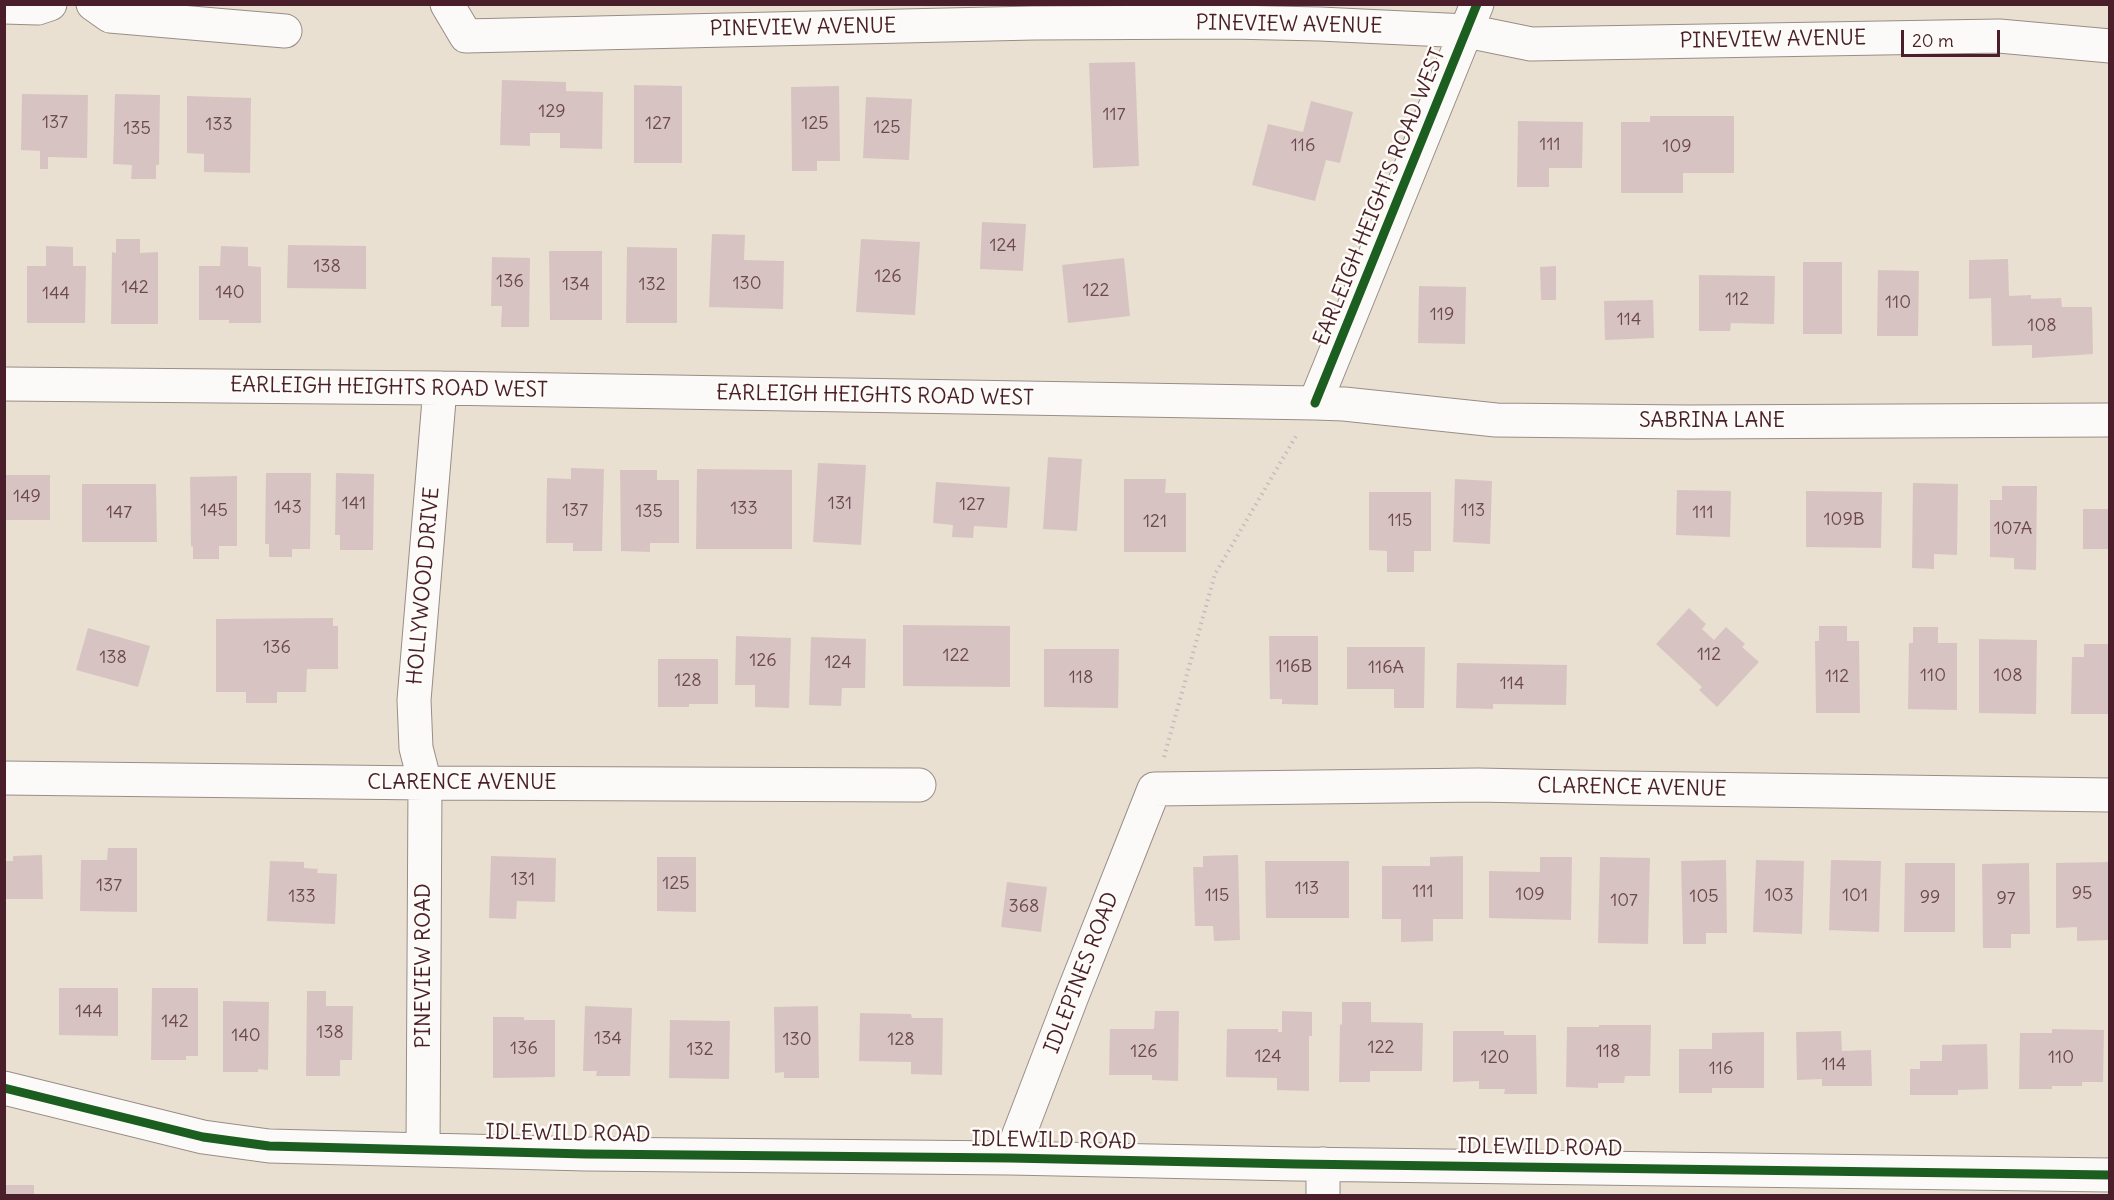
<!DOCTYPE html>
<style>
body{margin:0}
#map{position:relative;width:2114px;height:1200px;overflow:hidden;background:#e9e0d1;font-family:Delius,sans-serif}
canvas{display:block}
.frame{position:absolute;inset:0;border:6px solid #4a1f2b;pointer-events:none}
.scale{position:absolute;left:1901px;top:30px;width:99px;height:27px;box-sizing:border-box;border:3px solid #4a1f2b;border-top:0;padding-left:8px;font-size:18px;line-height:21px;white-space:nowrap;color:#4a1f2b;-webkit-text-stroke:4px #fdfcf7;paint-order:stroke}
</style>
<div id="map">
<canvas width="2114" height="1200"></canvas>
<div class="frame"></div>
<div class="scale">20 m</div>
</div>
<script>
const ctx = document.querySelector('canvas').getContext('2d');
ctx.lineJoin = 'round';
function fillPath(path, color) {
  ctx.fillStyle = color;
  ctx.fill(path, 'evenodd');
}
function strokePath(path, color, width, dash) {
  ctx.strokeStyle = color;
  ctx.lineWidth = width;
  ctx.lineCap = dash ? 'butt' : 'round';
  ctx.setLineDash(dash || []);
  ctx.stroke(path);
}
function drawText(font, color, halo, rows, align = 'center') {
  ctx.font = font + ' Delius,sans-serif';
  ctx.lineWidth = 5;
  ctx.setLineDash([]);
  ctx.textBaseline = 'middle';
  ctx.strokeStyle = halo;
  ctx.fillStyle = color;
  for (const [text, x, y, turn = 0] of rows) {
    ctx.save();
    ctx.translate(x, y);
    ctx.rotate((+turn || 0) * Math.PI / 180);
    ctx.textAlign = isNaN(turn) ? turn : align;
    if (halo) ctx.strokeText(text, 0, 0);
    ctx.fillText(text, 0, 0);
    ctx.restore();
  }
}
fillPath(new Path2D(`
 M1135,62L1139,166L1093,168L1089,63Z
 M502,80L566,82V91L603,92L602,149L560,148V133H530V146L500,145Z
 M634,85L682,86V163H634Z
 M839,86L840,161H817V171H792L791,87Z
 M22,94L88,95L87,158L48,157V169H40V151L21,150Z
 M115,94L160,95L159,165H156V179H131L132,165L113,164Z
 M187,96L251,98L250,173L204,172V154L187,153Z
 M866,97L912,99L909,160L863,158Z
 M1311,101L1353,112L1340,163L1326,160L1315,201L1252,185L1268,124L1303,132Z
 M1650,116H1734V173H1683V193H1621V122H1650Z
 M1518,121L1583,122L1582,168H1549V187H1517Z
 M982,222L1026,224L1023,271L980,269Z
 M712,234L745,235L744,260L784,261L783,309L709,307Z
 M116,239H140V253L158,252V324H111L112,252L116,253Z
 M861,239L920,242L915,315L856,312Z
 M288,245L366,246V289L287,288Z
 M46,246L73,247V266H86L85,323H27V266H46Z
 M221,246L248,247V266L261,267V323H229V320H199V266H220Z
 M627,247L677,248V323H626Z
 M549,251H602V320H550Z
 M492,257L530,258L529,327H501L502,306H491Z
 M1124,258L1130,316L1068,323L1062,265Z
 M2008,259L2009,296L2031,295V299L2061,298L2062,307H2092L2093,354L2032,358V345L1992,346L1991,298L1969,299V260Z
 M1803,262H1842V334H1803Z
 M1556,266V300H1541L1540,267Z
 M1878,270L1919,271L1918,336H1877Z
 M1699,275L1775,276L1774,324L1731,323L1730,331H1699Z
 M1419,286L1466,287L1465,344L1418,343Z
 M1653,300L1654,338L1605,340L1604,301Z
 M1048,457L1082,459L1077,531L1043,529Z
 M818,463L866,465L861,545L813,542Z
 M571,468L604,469L602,551H573V543H546L547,478L571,479Z
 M697,469L792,470V549H696Z
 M620,470H657V480H679V543H650V552L621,551Z
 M266,473H311L310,549H292V557H269V544H265Z
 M336,473L374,474L373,550H340V535H335Z
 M4,475H50V520H4Z
 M237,476V546H219V559H193V547L191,546L190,477Z
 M1124,479H1166L1165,493H1186V552H1124Z
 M1455,479L1492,481L1490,544L1453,542Z
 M936,482L1010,487L1007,528L974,526L973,538L952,537L953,525L933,523Z
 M1913,483L1958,484L1957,555L1934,554V569L1912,568Z
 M82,484H156L157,542H82Z
 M2002,486H2037L2036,570L2014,569V558L1990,557V500H2002Z
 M1677,490L1731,491L1730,537L1676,535Z
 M1806,491L1882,492L1881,548L1806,547Z
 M1369,492H1431V551H1414V572H1387V551L1369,550Z
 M2083,509H2110V549H2083Z
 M1689,608L1706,624L1702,629L1714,640L1726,627L1745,644L1742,647L1759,662L1717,707L1699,690L1702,687L1656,644Z
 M333,618V626H338V669H307L306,692H277V703H246V692H216V619Z
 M903,625L1010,626V687L903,686Z
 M1819,626H1847V641H1859L1860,713H1816L1815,641H1819Z
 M1913,627H1938V643H1957V710L1908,709L1909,643H1913Z
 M88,628L150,646L138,687L76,670Z
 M736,636L791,638L789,708L755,707V685H735Z
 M1269,636H1318V705L1282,704V699H1270Z
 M811,637L866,639L865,688H842L841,706L809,705Z
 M1979,639L2037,640L2036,714L1979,713Z
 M2084,644H2110V714H2071L2072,657H2084Z
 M1347,647H1425L1424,708H1394V689H1347Z
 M1044,649H1119L1118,708L1044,707Z
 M658,659H718V704H689V707H658Z
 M1457,663L1567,665L1566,705L1493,704V709L1456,708Z
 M108,848H137V912L80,911L81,860H107Z
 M42,855L43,899H4V861H13V856Z
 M1238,855L1240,940L1214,941L1213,926H1195L1193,867H1203V856Z
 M491,856L556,858L555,902L517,901L516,919L489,918Z
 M1463,856V919H1433V941L1401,942V919H1382V866H1430V857Z
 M657,857H696V912L657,911Z
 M1540,857H1572L1571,920L1489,918V871L1540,872Z
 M1600,857L1650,858L1648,944L1598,943Z
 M1726,860L1727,933H1706V944H1683L1681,861Z
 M1756,860L1804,861L1802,934L1753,932Z
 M1831,860L1881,861L1879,932L1829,930Z
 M270,861L304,862V868L318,869L317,873L337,874L335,924L267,921Z
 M1265,861H1349V918H1266Z
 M2109,862L2110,940L2077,941V927L2056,928V863Z
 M1905,863H1955V932H1904Z
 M2029,863L2030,934H2011V948H1983L1982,864Z
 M1007,882L1047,887L1041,932L1001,927Z
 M59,988H118V1036L59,1035Z
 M152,988H198V1056H186V1060H151Z
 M307,991H326V1006H353L352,1060H340V1076H306Z
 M223,1001L269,1002L268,1070L258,1069V1072H223Z
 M1342,1002H1371V1022L1423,1023L1422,1071H1370V1082H1339L1340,1024L1342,1025Z
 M585,1006L632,1008L630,1076H596L597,1071H583Z
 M818,1006L819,1078H784V1072L775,1073L774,1007Z
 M1155,1011H1179L1178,1081L1152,1080V1075H1109L1110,1029H1154Z
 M1282,1011L1312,1012V1036H1309V1091L1277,1090V1078L1226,1077L1227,1029H1278V1032H1282Z
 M860,1013L911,1014L912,1018H943L942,1075L911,1074V1062L859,1061Z
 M493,1017H524V1020H555V1077L493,1078Z
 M670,1020L730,1021L729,1079L669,1078Z
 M1599,1025H1651L1650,1076H1625L1624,1083H1598V1088L1566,1087L1567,1027H1599Z
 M2052,1029L2104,1030L2103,1082H2082V1086H2052V1089H2019L2020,1033H2052Z
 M1453,1031H1504V1035H1536L1537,1094H1504L1505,1089H1479V1081L1453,1082Z
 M1841,1031L1842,1051L1871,1050L1872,1086H1822V1079L1797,1080L1796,1032Z
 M1764,1032V1088H1712V1093H1679V1049H1712V1033Z
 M1987,1044L1988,1089L1958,1090V1095H1910V1069H1920V1061H1942V1045Z
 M4,1185H34V1196H4Z`), '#d7c4c2');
const minor = new Path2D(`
 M93,4L110,16L285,31
 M447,4L466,36L1034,23L1230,22L1320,24L1467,31L1531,44L1999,36L2110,46
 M4,7L38,8L50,4
 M4,384L440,388L1315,403L1344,404L1496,420L1688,422L2110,420
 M1315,403L1477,4
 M4,778L425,783L919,785
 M4,1088L203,1137L269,1146L586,1154L1010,1158L1296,1164L2110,1175
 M423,1149L425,783L416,748L414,700L440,388
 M1010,1158L1072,996L1154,789L1478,785L1621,788L2110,795
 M1323,1196V1164`);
strokePath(minor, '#988d87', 35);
strokePath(new Path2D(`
 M1164,757L1215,574L1296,436`), '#c3bcbb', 4, [1.5, 4.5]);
strokePath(minor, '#fcfaf8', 33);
strokePath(new Path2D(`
 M1315,403L1477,4
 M4,1088L203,1137L269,1146L586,1154L1010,1158L1296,1164L2110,1175`), '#1b5e20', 9);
drawText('18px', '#6d4851', null, [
 ["129",552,112],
 ["117",1114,115],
 ["137",55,123],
 ["127",658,124],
 ["125",815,124],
 ["133",219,125],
 ["125",887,128],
 ["135",137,129],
 ["111",1550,145],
 ["116",1303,146],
 ["109",1677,147],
 ["124",1003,246],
 ["138",327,267],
 ["126",888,277],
 ["136",510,282],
 ["130",747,284],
 ["134",576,285],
 ["132",652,285],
 ["142",135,288],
 ["122",1096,291],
 ["140",230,293],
 ["144",56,294],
 ["112",1737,300],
 ["110",1898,303],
 ["119",1442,315],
 ["114",1629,320],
 ["108",2042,326],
 ["149",27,497],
 ["141",354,504],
 ["131",840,504],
 ["127",972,505],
 ["143",288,508],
 ["133",744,509],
 ["145",214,511],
 ["137",575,511],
 ["113",1473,511],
 ["135",649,512],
 ["147",119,513],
 ["111",1703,513],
 ["109B",1844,520],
 ["115",1400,521],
 ["121",1155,522],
 ["107A",2013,529],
 ["136",277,648],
 ["112",1709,655],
 ["122",956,656],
 ["138",113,658],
 ["126",763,661],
 ["124",838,663],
 ["116B",1294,667],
 ["116A",1386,668],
 ["110",1933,676],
 ["108",2008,676],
 ["112",1837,677],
 ["118",1081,678],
 ["128",688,681],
 ["114",1512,684],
 ["131",523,880],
 ["125",676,884],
 ["137",109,886],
 ["113",1307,889],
 ["111",1423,892],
 ["95",2082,894],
 ["109",1530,895],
 ["115",1217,896],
 ["103",1779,896],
 ["101",1855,896],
 ["133",302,897],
 ["105",1704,897],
 ["99",1930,898],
 ["97",2006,899],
 ["107",1624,901],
 ["368",1024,907],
 ["144",89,1012],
 ["142",175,1022],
 ["138",330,1033],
 ["140",246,1036],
 ["134",608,1039],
 ["130",797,1040],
 ["128",901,1040],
 ["122",1381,1048],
 ["136",524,1049],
 ["132",700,1050],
 ["126",1144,1052],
 ["118",1608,1052],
 ["124",1268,1057],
 ["120",1495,1058],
 ["110",2061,1058],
 ["114",1834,1065],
 ["116",1721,1069]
]);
drawText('21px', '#4a1f2b', '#fdfcf7', [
 ["PINEVIEW AVENUE",1289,25,1],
 ["PINEVIEW AVENUE",803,28,-1],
 ["PINEVIEW AVENUE",1773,40,-1],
 ["EARLEIGH HEIGHTS ROAD WEST",1380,197,-68],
 ["EARLEIGH HEIGHTS ROAD WEST",389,388,1],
 ["EARLEIGH HEIGHTS ROAD WEST",875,396,1],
 ["SABRINA LANE",1712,421],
 ["HOLLYWOOD DRIVE",424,586,-85],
 ["CLARENCE AVENUE",462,783],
 ["CLARENCE AVENUE",1632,788,1],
 ["PINEVIEW ROAD",424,966,-90],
 ["IDLEPINES ROAD",1082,973,-69],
 ["IDLEWILD ROAD",568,1134,1],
 ["IDLEWILD ROAD",1054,1141,1],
 ["IDLEWILD ROAD",1540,1148,1]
]);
</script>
